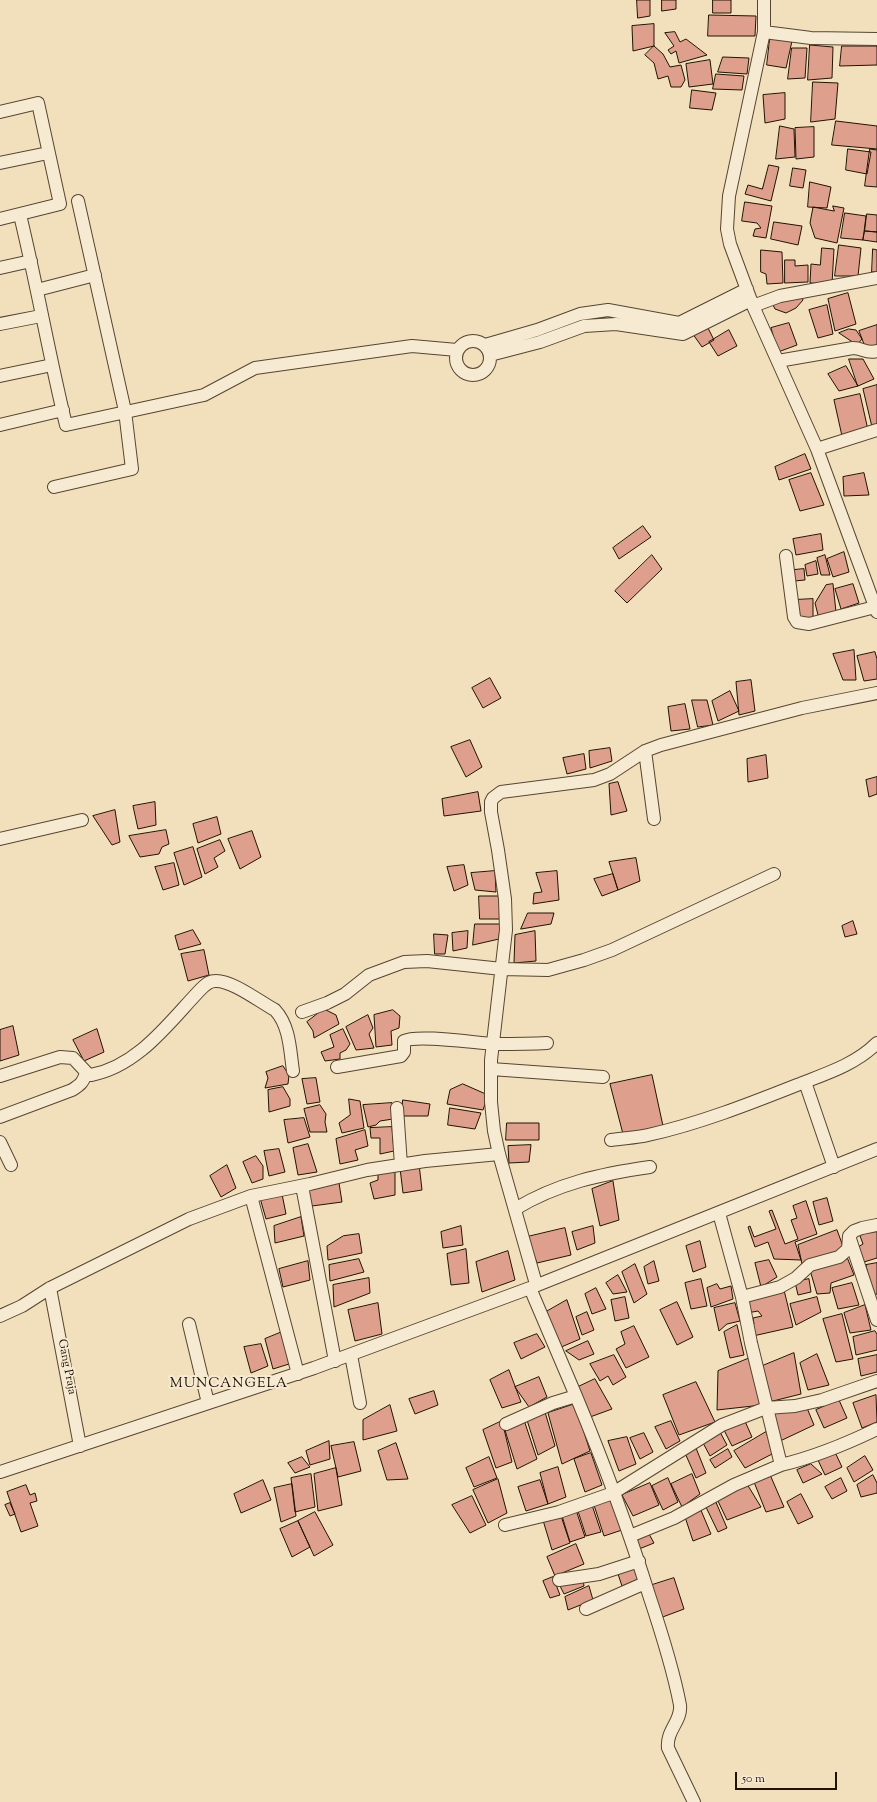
<!DOCTYPE html>
<style>
body{margin:0}
#map{position:relative;width:877px;height:1802px;overflow:hidden;background:#f2dfbb;font-family:"Sorts Mill Goudy",serif}
canvas{display:block}
.scale{position:absolute;left:735px;top:1772px;width:102px;height:18px;box-sizing:border-box;border:2px solid #211303;border-top:0;padding-left:5px;font-size:12px;line-height:14px;white-space:nowrap;color:#211303;-webkit-text-stroke:3px #f7ead3;paint-order:stroke}
</style>
<div id="map">
<canvas width="877" height="1802"></canvas>
<div class="scale">50 m</div>
</div>
<script>
const ctx = document.querySelector('canvas').getContext('2d');
ctx.lineJoin = 'round';
function fillPath(path, color) {
  ctx.fillStyle = color;
  ctx.fill(path, 'evenodd');
}
function strokePath(path, color, width, dash) {
  ctx.strokeStyle = color;
  ctx.lineWidth = width;
  ctx.lineCap = dash ? 'butt' : 'round';
  ctx.setLineDash(dash || []);
  ctx.stroke(path);
}
function drawText(font, color, halo, rows, align = 'center') {
  ctx.font = font + ' "Sorts Mill Goudy",serif';
  ctx.lineWidth = 4;
  ctx.setLineDash([]);
  ctx.textBaseline = 'middle';
  ctx.strokeStyle = halo;
  ctx.fillStyle = color;
  for (const [text, x, y, turn = 0] of rows) {
    ctx.save();
    ctx.translate(x, y);
    ctx.rotate((+turn || 0) * Math.PI / 180);
    ctx.textAlign = isNaN(turn) ? turn : align;
    if (halo) ctx.strokeText(text, 0, 0);
    ctx.fillText(text, 0, 0);
    ctx.restore();
  }
}
const building = new Path2D(`
 M637,0H650V16L638,18Z
 M662,0H676V9L662,11Z
 M713,0H731V13H713Z
 M709,15L756,16L755,36H708Z
 M654,24V46L633,51L632,26Z
 M675,32L680,42L686,39L707,55L679,63L676,51L671,54L668,50L674,46L665,33Z
 M770,39L792,41L786,68L767,65Z
 M810,45L833,47L832,78L808,80Z
 M654,46L663,54L670,67L681,65L685,80L681,87H671L668,76L658,79L654,63L645,55Z
 M842,46H877V65L840,66Z
 M792,48H807L805,78L788,79Z
 M723,57L749,58L747,74L718,72Z
 M710,60L713,84L689,87L686,64Z
 M716,74L744,76L742,90L713,89Z
 M813,82L838,83L835,119L811,122Z
 M692,90L716,93L712,110L690,108Z
 M785,93V119L765,123L763,95Z
 M836,121L877,126V149L832,145Z
 M780,126L794,129L795,157L776,159Z
 M814,127V157L796,159L795,128Z
 M848,149L871,152L867,174L846,170Z
 M870,149L877,150V187L865,186Z
 M769,165L779,167L771,201L745,194L748,185L762,189Z
 M793,168L806,170L803,188L790,186Z
 M810,182L831,187L827,208L808,207Z
 M745,202L772,206L766,238L753,236L755,229L761,228L757,223L742,221Z
 M833,206L844,208L837,243L815,238L810,223L813,207L834,211Z
 M845,213L866,216L863,240L841,238Z
 M867,214L877,215V232L865,231Z
 M774,222L802,226L798,245L771,239Z
 M865,231L877,232V242L863,240Z
 M839,245L861,248L858,276H835Z
 M822,248L834,249L832,284L810,283L811,264L820,265Z
 M873,249L877,250V272H872Z
 M761,250L782,252L783,283L767,284L766,274L761,272Z
 M785,260H795V266L808,265V282L785,283Z
 M800,292L803,300L796,308L786,313L775,309L772,303Z
 M848,293L856,324L835,331L828,299Z
 M827,305L833,334L818,338L809,310Z
 M705,322L714,340L702,347L690,330Z
 M789,323L797,345L778,352L771,328Z
 M877,325V349L867,352L859,331Z
 M849,329L856,330L862,339L857,345L839,333Z
 M729,330L737,346L718,356L709,342Z
 M849,359H863L874,379L858,386Z
 M846,366L858,386L839,391L828,374Z
 M877,385V426L872,427L863,389Z
 M860,394L868,430L842,436L834,400Z
 M805,454L811,469L779,480L775,467Z
 M811,473L824,505L800,511L789,480Z
 M864,473L869,495L844,496L843,477Z
 M643,526L651,537L619,559L613,548Z
 M821,534L823,550L796,555L793,539Z
 M844,552L849,572L833,577L827,559Z
 M652,555L662,569L627,603L615,591Z
 M825,555L830,575H821L817,558Z
 M816,561L818,574L807,576L805,565Z
 M804,569L805,580L794,581V570Z
 M833,584L836,612L819,619L815,603L826,585Z
 M853,584L859,603L841,609L835,589Z
 M813,599V618L799,620L794,600Z
 M854,650L856,680H843L833,654Z
 M875,652L877,659V679L864,681L857,656Z
 M490,678L501,698L483,708L472,688Z
 M751,680L755,711L739,715L736,682Z
 M730,691L739,711L718,721L712,701Z
 M692,700H707L713,725L698,727Z
 M685,704L690,729L671,731L668,707Z
 M470,740L482,767L466,777L451,747Z
 M610,748L612,761L590,768L589,751Z
 M584,754L586,769L567,774L563,758Z
 M766,755L768,778L748,782L747,759Z
 M877,777V794L869,797L866,780Z
 M618,782L627,811L611,815L609,784Z
 M478,792L481,811L444,816L442,799Z
 M155,802L156,825L138,829L133,806Z
 M115,810L120,842L112,845L93,816Z
 M217,817L221,834L198,843L193,824Z
 M166,830L169,844L162,847L159,854L140,857L129,836Z
 M252,831L261,857L240,869L228,839Z
 M220,840L225,851L214,858L218,867L205,874L197,849Z
 M193,847L202,877L184,885L174,853Z
 M636,858L640,881L618,890L609,862Z
 M174,863L179,885L163,890L155,867Z
 M464,865L468,885L454,891L447,867Z
 M495,871L496,892L475,890L471,873Z
 M557,871L559,900L533,904L534,893L542,892L536,873Z
 M613,874L618,890L602,896L594,879Z
 M479,896H500V919H480Z
 M528,913H554L551,924L521,929Z
 M853,921L857,934L845,937L842,926Z
 M475,924H500L499,939L473,945Z
 M193,930L201,944L179,950L175,936Z
 M468,931L467,948L453,951L452,933Z
 M535,931L536,961L514,963L515,935Z
 M434,934L448,935L445,954H435Z
 M204,950L209,975L188,981L181,954Z
 M324,1009L336,1015L339,1024L314,1038L313,1031L307,1022Z
 M393,1010L400,1016L399,1028L391,1031L392,1045L376,1047L374,1015Z
 M368,1015L373,1028L369,1034L374,1048L356,1050L346,1027Z
 M13,1026L19,1055L0,1061V1030Z
 M97,1029L104,1052L84,1061L73,1040Z
 M343,1029L350,1044L346,1050L340,1053V1059L325,1061L321,1052L334,1047L330,1035Z
 M283,1066L289,1075L288,1084L265,1088L268,1078L266,1072Z
 M652,1075L663,1126L623,1134L610,1084Z
 M316,1078L320,1102L307,1104L302,1079Z
 M463,1084L488,1095L483,1110L447,1104L450,1090Z
 M283,1087L290,1099V1106L269,1112L268,1090Z
 M349,1099L360,1101L364,1128L342,1133L339,1123L350,1115Z
 M403,1100L430,1104L428,1116H402Z
 M392,1103L393,1119L380,1121L376,1125L368,1127L363,1105Z
 M320,1105L326,1114L325,1122L327,1132H310L304,1109Z
 M450,1108L481,1113L475,1129L448,1125Z
 M304,1118L310,1137L288,1143L284,1120Z
 M507,1123H539V1140H506Z
 M392,1127L394,1151L380,1154V1138H371L370,1128Z
 M365,1130L368,1146L355,1150L358,1160L340,1164L336,1139Z
 M308,1144L317,1172L298,1175L293,1148Z
 M531,1145L529,1162L509,1163L508,1146Z
 M279,1149L285,1172L269,1176L264,1151Z
 M256,1156L263,1166V1179L252,1183L243,1162Z
 M419,1164L422,1190L403,1193L400,1168Z
 M227,1165L236,1188L221,1197L210,1176Z
 M395,1170V1195L374,1199L370,1183L378,1180V1171Z
 M613,1181L619,1220L600,1226L592,1189Z
 M339,1183L342,1202L312,1206L308,1191Z
 M282,1194L286,1214L266,1219L260,1198Z
 M827,1198L833,1221L819,1225L813,1202Z
 M806,1201L817,1234L795,1242L801,1260L774,1259L768,1242L755,1247L748,1227L750,1226L754,1237L776,1229L769,1211L772,1210L785,1244L798,1239L791,1220L797,1218L793,1206Z
 M301,1217L304,1236L275,1243L274,1226Z
 M461,1226L463,1245L443,1248L441,1232Z
 M593,1226L595,1243L577,1250L572,1232Z
 M565,1228L571,1255L537,1263L527,1237Z
 M877,1228V1258L864,1262L858,1247L863,1244L859,1233Z
 M837,1230L844,1249L802,1264L798,1245Z
 M359,1234L362,1253L328,1260L327,1246L343,1236Z
 M700,1241L706,1267L693,1272L686,1246Z
 M466,1249L469,1283L451,1285L447,1254Z
 M508,1251L515,1280L482,1292L476,1262Z
 M847,1257L854,1275L831,1283L830,1293L817,1294L810,1270Z
 M359,1259L364,1272L330,1281L329,1265Z
 M769,1260L777,1277L761,1287L755,1263Z
 M308,1261L310,1280L283,1287L279,1269Z
 M654,1261L659,1281L648,1284L644,1267Z
 M877,1263V1294L872,1296L866,1265Z
 M635,1264L647,1294L634,1303L622,1272Z
 M618,1275L627,1292L613,1294L606,1283Z
 M369,1278L370,1293L334,1307L333,1285Z
 M701,1279L707,1306L691,1309L685,1283Z
 M809,1279L811,1292L798,1295L795,1282Z
 M852,1283L859,1305L838,1309L832,1288Z
 M717,1284L720,1289L731,1286L733,1299L711,1307L707,1288Z
 M596,1288L606,1309L592,1314L585,1294Z
 M784,1290L793,1327L753,1336L751,1325L754,1324L753,1318L762,1316L758,1311L747,1313L744,1299Z
 M625,1297L629,1318L615,1321L611,1300Z
 M817,1297L821,1312L796,1325L790,1304Z
 M567,1300L580,1339L559,1348L546,1312Z
 M677,1302L693,1337L677,1345L660,1310Z
 M378,1303L382,1334L355,1341L348,1310Z
 M735,1303L740,1321L727,1324L719,1331L714,1308Z
 M865,1305L871,1330L850,1333L844,1313Z
 M587,1312L594,1330L582,1335L576,1317Z
 M842,1314L853,1359L836,1362L823,1319Z
 M737,1325L744,1355L730,1358L724,1332Z
 M634,1326L649,1357L626,1368L616,1349L625,1344L621,1332Z
 M875,1331L877,1334V1350L856,1355L853,1337Z
 M282,1332L289,1364L273,1369L265,1339Z
 M537,1334L545,1347L521,1359L514,1343Z
 M588,1341L594,1354L579,1360L566,1351Z
 M261,1344L268,1366L251,1373L244,1347Z
 M794,1353L801,1394L769,1402L760,1367Z
 M817,1354L829,1385L808,1390L800,1363Z
 M614,1355L626,1377L613,1385L608,1376L600,1381L590,1364Z
 M877,1355V1372L861,1376L858,1359Z
 M750,1358L762,1405L717,1410L718,1371Z
 M509,1370L521,1402L502,1408L490,1380Z
 M539,1377L547,1397L529,1407L515,1387Z
 M595,1379L612,1409L590,1417L576,1388Z
 M696,1382L715,1422L679,1435L663,1395Z
 M434,1391L438,1405L415,1414L409,1399Z
 M876,1395L877,1422L862,1428L853,1403Z
 M839,1400L847,1418L824,1428L816,1410Z
 M575,1404L590,1451L562,1464L548,1413Z
 M390,1405L397,1431L363,1440V1420Z
 M807,1408L814,1425L778,1442L772,1414Z
 M545,1412L555,1446L538,1455L527,1420Z
 M744,1419L752,1437L732,1446L723,1428Z
 M524,1420L537,1459L517,1469L504,1427Z
 M502,1421L512,1462L496,1468L483,1430Z
 M671,1421L680,1441L666,1449L655,1427Z
 M720,1432L727,1445L710,1456L703,1443Z
 M766,1432L774,1453L745,1468L734,1451Z
 M644,1433L653,1452L640,1459L630,1438Z
 M627,1437L636,1464L619,1471L608,1441Z
 M329,1441L330,1459L310,1465L306,1451Z
 M354,1442L361,1471L338,1477L331,1446Z
 M396,1443L408,1479L387,1480L378,1451Z
 M696,1448L706,1473L696,1478L685,1453Z
 M728,1449L732,1457L715,1468L710,1460Z
 M834,1450L842,1467L825,1475L817,1458Z
 M591,1453L602,1485L585,1492L574,1459Z
 M865,1456L873,1470L854,1482L847,1468Z
 M302,1457L310,1467L295,1473L288,1463Z
 M489,1457L497,1478L474,1487L466,1468Z
 M811,1464L822,1474L803,1483L797,1470Z
 M558,1467L566,1497L548,1504L540,1473Z
 M336,1468L342,1505L318,1511L314,1474Z
 M768,1470L784,1507L766,1512L754,1482Z
 M311,1474L315,1507L295,1512L291,1478Z
 M692,1474L700,1494L682,1507L671,1484Z
 M873,1475L877,1483V1493L861,1497L857,1485Z
 M668,1478L678,1502L663,1510L652,1486Z
 M841,1478L847,1491L832,1499L825,1487Z
 M498,1479L507,1513L488,1523L473,1490Z
 M263,1480L271,1500L241,1513L234,1494Z
 M540,1480L548,1504L526,1511L518,1487Z
 M650,1483L659,1505L633,1516L622,1495Z
 M292,1484L296,1516L281,1522L274,1488Z
 M747,1484L761,1507L727,1520L717,1499Z
 M26,1485L30,1495L35,1493L37,1501L30,1503L38,1526L21,1532L7,1492Z
 M801,1494L813,1517L798,1524L787,1502Z
 M612,1495L625,1529L604,1536L593,1502Z
 M472,1496L486,1525L470,1533L452,1505Z
 M715,1500L727,1528L718,1532L705,1505Z
 M591,1502L601,1532L586,1536L577,1508Z
 M10,1503L15,1514L10,1516L5,1505Z
 M700,1508L711,1534L693,1541L685,1517Z
 M576,1510L585,1537L570,1542L562,1516Z
 M315,1512L333,1545L314,1556L298,1521Z
 M560,1513L570,1543L552,1550L542,1517Z
 M298,1521L310,1547L292,1557L280,1529Z
 M649,1534L654,1543L639,1549L636,1540Z
 M576,1544L584,1564L555,1576L547,1557Z
 M636,1567L641,1578L622,1586L618,1574Z
 M553,1577L560,1595L550,1598L543,1581Z
 M674,1578L684,1609L660,1618L649,1586Z
 M583,1580L584,1586L564,1594L559,1584Z
 M589,1586L593,1600L568,1610L565,1597Z`);
fillPath(building, '#df9f8d');
strokePath(building, '#211303', 1);
const street = new Path2D(`
 M764,0V32L729,196L727,229L730,244L753,306L817,449L877,612
 M764,32L811,38L877,39
 M0,112L38,103L60,204L0,219
 M0,163L48,153
 M20,215C37,285 49,355 66,425L204,395L255,368L412,346L457,350
 M0,268L31,261
 M37,290L95,275
 M753,306L780,296L877,278
 M0,324L41,316
 M456 358a17 17 0 1 1 34 0a17 17 0 1 1-34 0Z
 M485,345L537,330L580,314L608,310L679,323L747,289
 M490,355L540,342L584,326L616,324L683,334L751,300
 M778,361L853,348C863,348 866,354 877,351
 M0,376L52,365
 M0,425L63,410
 M817,449L877,430
 M54,487L132,469L125,411L78,201
 M786,556L794,617L797,622L809,624L875,607
 M645,751L654,819
 M0,839L82,820
 M302,1012L327,1003L345,994L369,975L404,962L427,961L502,969L548,970L584,960L612,950L774,874
 M337,1067L401,1056L404,1052V1041C417,1034 476,1043 494,1044C512,1044 529,1044 547,1043
 M491,1069L603,1077
 M0,1076L60,1057L73,1058L88,1074L91,1075C139,1066 170,1021 201,989C205,985 209,981 215,981C232,980 260,1002 275,1010C290,1026 290,1051 293,1071
 M805,1082L834,1167
 M397,1108L401,1165
 M0,1117L72,1090C80,1085 84,1082 86,1072
 M611,1140C623,1138 636,1138 648,1135C698,1124 749,1104 797,1085C825,1074 855,1065 877,1043
 M0,1142L11,1165
 M302,1186L335,1361
 M251,1196L298,1374
 M515,1209C558,1183 601,1174 650,1167
 M719,1213L742,1297L751,1343L781,1465C814,1457 846,1444 877,1429
 M850,1239L877,1320
 M536,1284L499,1154L494,1131L491,1102V1060L506,930L505,899L498,850L491,812V802L493,798L501,792L594,780L610,774L645,751L661,745L802,708L877,693
 M50,1288L80,1446
 M530,1288C545,1324 561,1360 576,1396C603,1461 628,1528 649,1595C661,1631 673,1668 680,1705C682,1721 666,1730 668,1748L694,1802
 M742,1297L780,1287L796,1278L810,1265L839,1257L848,1249L849,1236L854,1231L862,1228L877,1225
 M0,1316L22,1306L50,1288L189,1219L251,1196L310,1184L367,1170L425,1161L499,1154
 M189,1324L208,1403
 M351,1355L360,1403
 M506,1424L553,1403L576,1396
 M0,1472L314,1368L530,1288L877,1149
 M505,1525L559,1512L613,1493L722,1425L766,1408L795,1406L822,1400L877,1381
 M630,1536L674,1518L734,1485L781,1465
 M559,1580L599,1574L639,1561
 M586,1609L645,1583`);
strokePath(street, '#554631', 14);
strokePath(street, '#f7ead3', 12);
drawText('12px', '#211303', '#f7ead3', [
 ["Gang Praja",66,1367,79]
]);
ctx.letterSpacing = '1px';
drawText('14px', '#211303', '#f7ead3', [
 ["MUNCANGELA",229,1385]
]);
ctx.letterSpacing = '0px';
</script>
